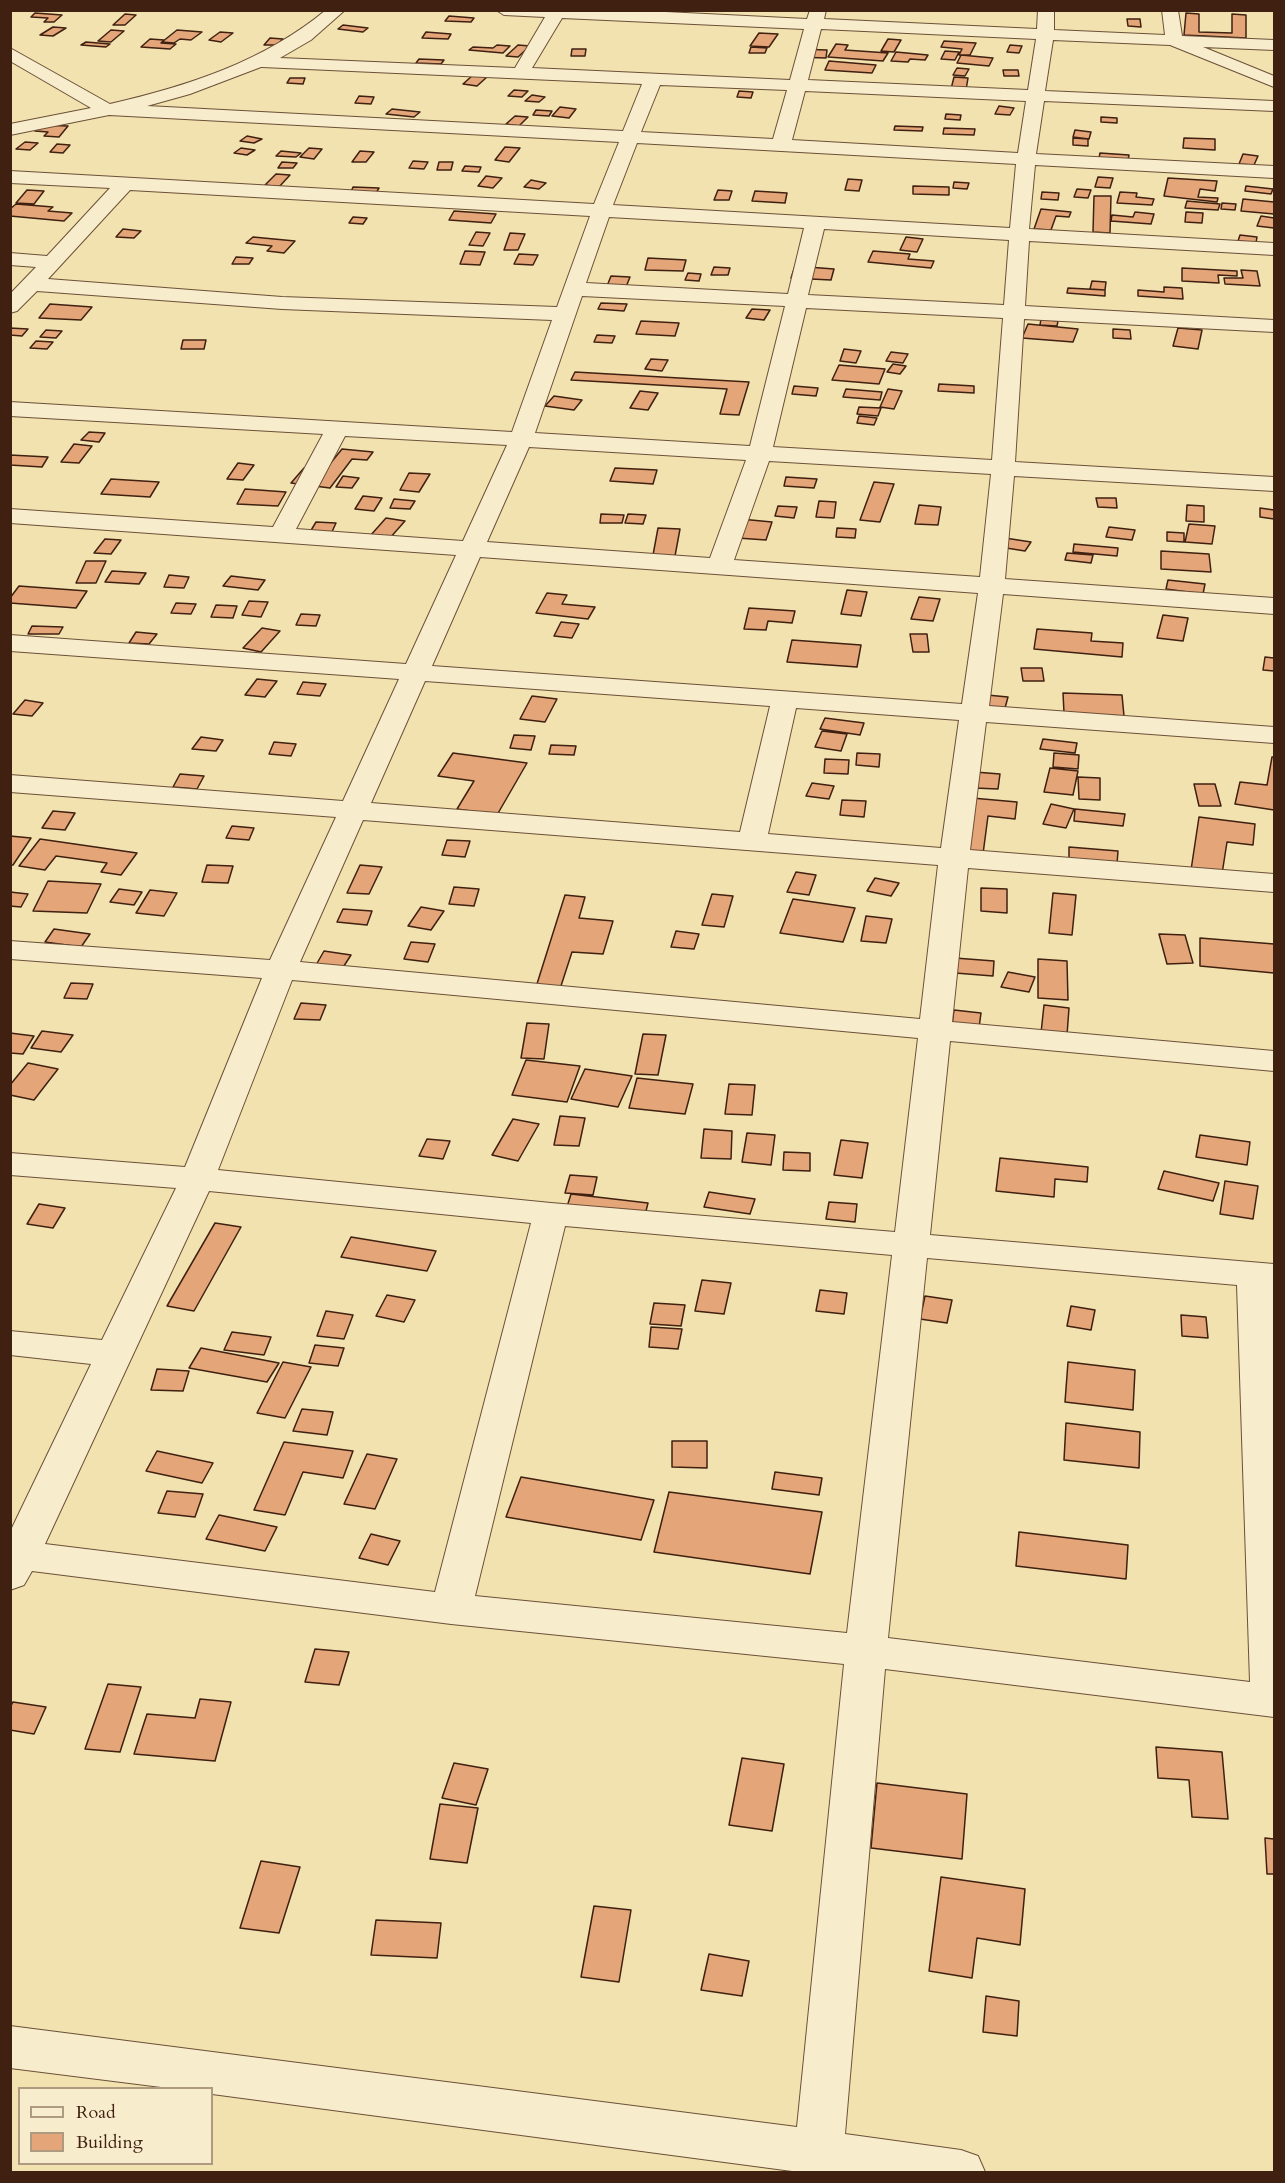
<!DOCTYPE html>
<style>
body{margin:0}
#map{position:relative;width:1285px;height:2183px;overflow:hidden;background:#f2e2af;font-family:Cardo,serif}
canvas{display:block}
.frame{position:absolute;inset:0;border:12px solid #3f2011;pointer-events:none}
.legend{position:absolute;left:18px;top:2087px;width:195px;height:78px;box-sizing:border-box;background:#f7eccb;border:2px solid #ad9a81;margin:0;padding:8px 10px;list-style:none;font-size:18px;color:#3f2011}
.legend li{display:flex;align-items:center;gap:12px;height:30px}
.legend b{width:30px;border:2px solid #ad9a81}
</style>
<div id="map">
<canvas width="1285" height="2183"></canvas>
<div class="frame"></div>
<ul class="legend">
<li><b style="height:8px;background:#f7eccb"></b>Road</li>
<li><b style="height:16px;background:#e4a678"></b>Building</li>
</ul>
</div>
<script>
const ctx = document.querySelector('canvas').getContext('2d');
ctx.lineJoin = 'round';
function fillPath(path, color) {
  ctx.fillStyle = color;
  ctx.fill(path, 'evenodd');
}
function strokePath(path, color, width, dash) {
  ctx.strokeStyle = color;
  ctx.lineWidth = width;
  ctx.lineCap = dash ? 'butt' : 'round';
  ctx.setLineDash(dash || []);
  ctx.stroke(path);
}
const building = new Path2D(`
 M35,13L62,15L54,22H44L48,18L31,17Z
 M1186,13L1199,14V32L1232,33V14L1246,15V38L1184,35Z
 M125,14L136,15L125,25H113Z
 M449,16L474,18L471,22L445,21Z
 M1127,19H1140L1141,27L1128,26Z
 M343,25L368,28L363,32L338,29Z
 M53,27L66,28L53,36L40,35Z
 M111,30L124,31L111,42L98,41Z
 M177,30L202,32L191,40L180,39L174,43L162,42Z
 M220,32L233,33L221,42L209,40Z
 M426,32L451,34L448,39L422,38Z
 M759,33L778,34L769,47L750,46Z
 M270,38L283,39L277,45H264Z
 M150,39L164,40L161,43L176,44L170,49L141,47Z
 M888,39L901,40L894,52L881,51Z
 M944,41L976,43L970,55H959L962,49L941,47Z
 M86,42L110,44L106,47L81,45Z
 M836,44L848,45L845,50L888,53L883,61L828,57Z
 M497,45L510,46L503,53L469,50L473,47L493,48Z
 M518,45L530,46L518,57L506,56Z
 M1010,45L1022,46L1019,53L1007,52Z
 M751,47L767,48L765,53H749Z
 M572,49H586L585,56H571Z
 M799,49L827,50L826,58L797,57Z
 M945,51L959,52L955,60L941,59Z
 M896,52L928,55L925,60L910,59L908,62L891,61Z
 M961,55L993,58L989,66L957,63Z
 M419,59L444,60L441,64L416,63Z
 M829,61L876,65L872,73L825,70Z
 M957,68L969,69L965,76L953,75Z
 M1003,70H1018L1019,76H1004Z
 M473,75L487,77L477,86L463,84Z
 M954,77L968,78L966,90L951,89Z
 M290,78H305L303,84L287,83Z
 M514,90L528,91L522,97L508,96Z
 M739,91L753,92L751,98L737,97Z
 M532,95L545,97L539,102L525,101Z
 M359,96L374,97L371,104L355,103Z
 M999,106L1014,108L1010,115L995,114Z
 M560,107L576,109L569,118L552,116Z
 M392,109L420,112L414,117L386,114Z
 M536,110L552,111L549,116L533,115Z
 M946,114L961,115L960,120L945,119Z
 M515,116L528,117L519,126L506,124Z
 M1101,117L1117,118V123L1101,122Z
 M40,125L68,126L59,137L44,136L48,132L35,131Z
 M895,126L923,127L922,131L894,130Z
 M944,128L975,129L974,135L943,134Z
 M1075,130L1091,132L1089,139L1073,137Z
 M247,136L262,139L254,143L240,141Z
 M1073,138L1088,139V146L1073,145Z
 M1184,138L1215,139V150L1183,148Z
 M25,142L38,143L30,150L16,149Z
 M57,144L70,145L63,153L50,152Z
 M505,147L520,148L509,162L495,160Z
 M241,148L255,150L247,155L234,153Z
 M309,148L322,149L314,159L300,157Z
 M281,151L301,153L296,157L276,156Z
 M360,151L374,152L366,162H352Z
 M1100,153L1129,155L1128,160L1099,158Z
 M1243,154L1258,156L1254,165L1239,164Z
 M413,161L428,162L424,169L409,168Z
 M282,162L297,163L293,168H278Z
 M439,162H453L451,170H437Z
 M465,166L481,167L479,172L462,171Z
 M276,174L290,175L279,187L265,185Z
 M486,176L502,178L493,188L478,186Z
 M1098,177L1113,178L1110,188L1095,187Z
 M1168,178L1217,181L1215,191L1200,189L1198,197L1218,198L1217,202L1164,196Z
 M848,179L862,180L859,191L845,190Z
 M531,180L546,183L539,189L524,187Z
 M954,182L969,183L967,189L953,188Z
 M913,186L949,187V195L913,194Z
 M1246,186L1273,189L1271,194L1245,191Z
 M353,187L379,188L376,193L351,192Z
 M1077,189L1091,190L1088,198L1074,197Z
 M27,190L44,191L34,204L16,203Z
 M718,190L732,191L729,200H714Z
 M755,191L787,193L785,203L752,201Z
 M1042,192L1059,193L1058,200L1041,199Z
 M1120,192L1137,193L1136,197L1154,199L1152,205L1117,203Z
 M1094,196H1111L1110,233L1093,232Z
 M1243,199L1274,202V214L1241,211Z
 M1187,201L1220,204L1218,210L1185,208Z
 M1222,203L1236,204L1235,210L1221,209Z
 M16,204L53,207L48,211L72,213L64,221L10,216V209Z
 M1041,209L1071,212L1069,217L1056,216L1051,230L1034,229Z
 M454,211L496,214L491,223L449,220Z
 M1135,212L1154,214L1151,224L1111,221L1112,215L1133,217Z
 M1186,212L1203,213L1202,223L1185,222Z
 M1261,216L1274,218V228L1257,226Z
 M353,217L367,218L363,224L349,223Z
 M123,229L141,231L134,238L116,237Z
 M476,232L490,233L483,246L469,245Z
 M510,233L525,234L518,250H504Z
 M1240,235L1257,237L1256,243L1238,241Z
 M253,237L295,241L284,253L267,251L272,246L246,243Z
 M906,237L923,239L917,252L900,250Z
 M465,251L485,252L480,265L460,264Z
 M873,251L910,254L908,259L934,261L931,268L868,262Z
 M519,254L538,255L533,265L514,264Z
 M236,257L253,258L249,264H232Z
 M648,258L686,260L683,271L645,270Z
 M795,266L834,269L831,280L791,278Z
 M714,267L730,268L728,275H711Z
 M1182,268L1237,271V276L1218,275L1219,283L1182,281Z
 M1241,270L1257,271L1260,286L1225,284L1224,278H1243Z
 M688,273L701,274L699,281L685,280Z
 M611,276L630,277L626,287L607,286Z
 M1092,281L1106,282L1105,290L1090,289Z
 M1164,287L1182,288L1183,299L1138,296V290L1164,292Z
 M1068,288L1105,290V296L1067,293Z
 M601,303L627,304L624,311L598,309Z
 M50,304L92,307L81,320L39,318Z
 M752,309L770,310L764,320L746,318Z
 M1041,319L1058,321L1057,326L1040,325Z
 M641,321L679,323L675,336L636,334Z
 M1028,324L1078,329L1073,342L1022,338Z
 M10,328L28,329L22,336L10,335Z
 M1178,328L1202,330L1198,349L1173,346Z
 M1113,329L1130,330L1131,339L1113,338Z
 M46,330L62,331L56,338L40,337Z
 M597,335L615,336L612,343L594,342Z
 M183,340H206L204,349H181Z
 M36,341L53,342L47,349L30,348Z
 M844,349L861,351L856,363L840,361Z
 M891,352L908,354L903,363L886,361Z
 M651,359L668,360L662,371L645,369Z
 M893,364L906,366L900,374L887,372Z
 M839,365L885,369L879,384L832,380Z
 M575,372L749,382L739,415L720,414L727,389L571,380Z
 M939,384L974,386V393L938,391Z
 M794,386L818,388L816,396L792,394Z
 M846,389L882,392L880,400L843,397Z
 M888,389L902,391L894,409L880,407Z
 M640,391L658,393L648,410L630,408Z
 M554,396L582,400L574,410L545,406Z
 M859,407L881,408L878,416L857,414Z
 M859,416L877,418L874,425L857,423Z
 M89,432L105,433L99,442L81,440Z
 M74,444L92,446L79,463L61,462Z
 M342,449L373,452L367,460L352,459L330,488L291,483L304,468L325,470Z
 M10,455L48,457L42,467L10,465Z
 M238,463L254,465L243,480L227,479Z
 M615,468L657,470L653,484L610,481Z
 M409,473L430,474L419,492L400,490Z
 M343,476L359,478L352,488L336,487Z
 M786,477L817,479L814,488L784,486Z
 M111,479L159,482L150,497L101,494Z
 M874,482L894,484L880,522L860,520Z
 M245,489L286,492L278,506L237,504Z
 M363,496L382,498L374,511L355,509Z
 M1096,498H1116L1117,508L1098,507Z
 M394,499L415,501L410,509L390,508Z
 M819,501L836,502L834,518L816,517Z
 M919,505L941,507L938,525L915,524Z
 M1187,505L1204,506V522L1186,521Z
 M778,506L797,507L794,518L775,516Z
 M1260,508L1274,510V519L1260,517Z
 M601,514L624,515L622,523H600Z
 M628,514L646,515L643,524L625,523Z
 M386,518L405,521L389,539L370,536Z
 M730,518L772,522L766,540L723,537Z
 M316,522L336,523L331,534L310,532Z
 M1189,524L1215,526L1212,544L1185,542Z
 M1109,527L1135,530L1132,540L1106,537Z
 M658,528L680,529L675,556L653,555Z
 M837,528L856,529L855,538L836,537Z
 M1167,532L1184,533V542L1167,541Z
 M1005,538L1031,542L1025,551L1000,547Z
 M105,539L121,540L111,554L94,553Z
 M1074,544L1118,548L1117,556L1073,552Z
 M1161,551L1209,554L1211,572L1161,569Z
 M1067,553L1093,555L1091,563L1065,560Z
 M86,561H106L96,583H76Z
 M112,571L146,573L139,584L105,582Z
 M169,575L189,577L184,588L164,587Z
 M231,576L265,580L258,590L223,586Z
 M1168,580L1205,584L1203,594L1166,589Z
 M19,586L87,591L76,608L10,603V598Z
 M847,590L867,592L861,616L841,614Z
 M547,593L567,595L562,604L595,607L588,619L536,613Z
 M919,597L940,599L933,621L911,619Z
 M249,601L268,602L261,617L242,615Z
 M176,603L196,604L191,614L171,613Z
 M216,605L237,606L233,618L211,617Z
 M749,608L795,611L792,623L768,621L766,630L744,629Z
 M301,614L320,615L316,626L296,625Z
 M1163,615L1188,618L1183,641L1157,638Z
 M561,622L579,624L572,638L554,636Z
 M32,626L63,627L59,634H28Z
 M262,628L280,631L261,652L243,648Z
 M1037,629L1092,633L1091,641L1123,643L1122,657L1034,649Z
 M136,632L157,634L149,644L129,643Z
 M910,634H927L929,652H913Z
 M792,640L861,645L857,667L787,662Z
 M1265,657L1274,658V671L1263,670Z
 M1021,668H1042L1044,681H1023Z
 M257,679L277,681L265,697L245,695Z
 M303,682L326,684L320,696L297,694Z
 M1063,693L1122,695L1124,716L1064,713Z
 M987,695L1008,697L1005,708L985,706Z
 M532,696L557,699L545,722L520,719Z
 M25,700L43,703L32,716L13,714Z
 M825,718L864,723L860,735L820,729Z
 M822,731L847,734L841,751L815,747Z
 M514,735L535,736L531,750L510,748Z
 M201,737L223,740L216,751L192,749Z
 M1043,739L1077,743L1075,753L1040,749Z
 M274,742L296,744L291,756L269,754Z
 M551,745L576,746L574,755L549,754Z
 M453,753L527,763L497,815L457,809L474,781L438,776Z
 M857,753L880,754L879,767L856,765Z
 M1054,753L1079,755L1078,769L1053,767Z
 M1272,757H1274V810L1235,804L1240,782L1267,785Z
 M825,759L849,760L848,774L824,773Z
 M1050,768L1078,771L1073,795L1044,792Z
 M975,772L1000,774L998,789L974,788Z
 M180,774L204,776L197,789L173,787Z
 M1078,777L1100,778V800L1079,799Z
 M812,783L834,786L829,799L806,796Z
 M1194,784H1215L1221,806H1199Z
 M972,798L1017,802L1015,819L988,816L983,854L964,852Z
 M842,800L866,801L864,817L840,815Z
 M1051,804L1074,809L1066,828L1043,824Z
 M1075,809L1125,814L1123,826L1074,821Z
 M53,811L75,813L65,830L42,828Z
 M1199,817L1255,824L1253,845L1227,842L1222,874L1191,870Z
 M232,826L254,828L249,840L226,838Z
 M10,836L31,838L13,865H10Z
 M40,839L137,853L121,875L101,872L107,863L56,856L45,870L19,866Z
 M447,840L470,841L465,857L442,855Z
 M1069,847L1118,851L1117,864L1069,860Z
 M207,865L233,866L228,883L202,882Z
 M360,865L382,867L369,894L347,893Z
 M796,872L816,875L809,895L787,892Z
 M875,878L899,883L891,896L867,891Z
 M48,881L101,884L87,913L33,911Z
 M454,887L479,889L474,906L449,904Z
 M981,888L1007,889V913L981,911Z
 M119,889L142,892L134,905L110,902Z
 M150,890L177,893L164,916L136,913Z
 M10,892L28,894L21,907L10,906Z
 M1053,893L1076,895L1072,935L1049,933Z
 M712,894L733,896L724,927L702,925Z
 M565,895L585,897L579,918L613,921L603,954L572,952L560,989L536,987Z
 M793,899L855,908L843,942L780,933Z
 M421,907L444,911L431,930L408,926Z
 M343,909L372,911L367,925L337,922Z
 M866,916L892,919L886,943L861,941Z
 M54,929L90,934L81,947L45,942Z
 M676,931L699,934L694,949L671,947Z
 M1159,934L1185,935L1193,963L1167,964Z
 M1200,938L1274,944V973L1200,966Z
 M411,942L435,944L428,962L404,959Z
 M324,951L351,955L342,969L316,965Z
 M955,958L994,961L993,976L955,973Z
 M1038,959L1067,961L1068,1000L1038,998Z
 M1008,972L1035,977L1029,992L1001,987Z
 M71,983L93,984L87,999L64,998Z
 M301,1003L326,1005L320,1020L294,1019Z
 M1044,1005L1069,1008L1067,1035L1041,1033Z
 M954,1010L981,1013L979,1028L952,1025Z
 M527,1023L549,1024L544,1059L521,1058Z
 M42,1031L73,1035L61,1052L31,1048Z
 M10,1033L34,1036L23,1054L10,1053Z
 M643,1034L666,1035L658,1075L635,1074Z
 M526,1060L580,1066L567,1102L512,1095Z
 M28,1063L58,1069L34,1100L10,1095V1085Z
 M585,1069L632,1076L618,1107L571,1099Z
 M637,1078L693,1084L685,1114L629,1108Z
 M729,1084L755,1085L752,1115L725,1114Z
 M560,1116L585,1118L579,1146L554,1145Z
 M513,1119L539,1124L518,1161L492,1155Z
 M704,1129L732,1131L731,1159L701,1158Z
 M747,1133L775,1135L771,1165L742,1162Z
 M1200,1135L1250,1142L1247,1165L1196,1157Z
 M427,1139L450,1141L443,1159L419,1156Z
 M841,1140L868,1143L862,1178L834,1175Z
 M784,1152L810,1153V1171L783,1170Z
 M1000,1158L1088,1167L1087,1182L1055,1179L1054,1197L996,1191Z
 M1164,1171L1219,1183L1213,1201L1158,1189Z
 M570,1175L597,1177L593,1195L565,1193Z
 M1225,1181L1258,1186L1253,1219L1220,1214Z
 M709,1192L755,1199L750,1214L704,1207Z
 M571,1194L648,1203L644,1219L566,1210Z
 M829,1202L857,1204L855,1222L826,1219Z
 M39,1204L65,1208L53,1228L27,1224Z
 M215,1223L241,1227L194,1311L167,1306Z
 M351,1237L436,1251L427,1271L341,1257Z
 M702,1280L731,1283L724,1314L695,1311Z
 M820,1290L847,1293L844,1314L816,1311Z
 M387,1295L415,1300L404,1322L376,1316Z
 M925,1296L952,1300L947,1323L920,1319Z
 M654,1303L685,1305L681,1326L650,1324Z
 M1071,1306L1095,1310L1091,1330L1067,1326Z
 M326,1311L353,1315L344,1339L317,1336Z
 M1181,1315L1206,1317L1208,1338L1182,1336Z
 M651,1327L682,1329L678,1349L649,1347Z
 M232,1332L271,1337L264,1355L224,1350Z
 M315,1345L344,1348L338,1366L309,1363Z
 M201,1348L279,1363L267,1382L189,1368Z
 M283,1362L311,1367L285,1418L257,1413Z
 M1068,1362L1135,1370L1133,1410L1065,1402Z
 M157,1369L189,1371L183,1391L151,1390Z
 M302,1409L333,1412L327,1435L293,1431Z
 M1066,1423L1140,1432L1139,1468L1064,1460Z
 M672,1441H707V1468L672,1467Z
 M284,1442L353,1451L343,1478L303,1472L285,1515L254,1510Z
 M157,1451L213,1463L202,1483L146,1471Z
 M367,1454L397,1459L375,1509L344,1504Z
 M775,1472L822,1478L819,1495L772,1489Z
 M521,1477L654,1500L641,1540L506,1517Z
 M167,1491L203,1494L195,1517L158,1513Z
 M669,1492L822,1512L810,1574L654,1552Z
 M219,1515L277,1527L265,1551L206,1539Z
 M1019,1532L1128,1545L1126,1579L1016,1566Z
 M371,1534L400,1541L388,1565L359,1558Z
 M315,1649L349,1652L339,1685L305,1682Z
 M108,1684L141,1687L120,1752L85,1749Z
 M200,1699L231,1702L215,1761L134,1754L147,1714L195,1718Z
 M13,1702L46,1707L34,1734L10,1730V1707Z
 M1156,1747L1222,1752L1228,1819L1192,1817L1189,1780L1158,1778Z
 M742,1758L784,1764L772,1831L729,1825Z
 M454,1763L488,1769L476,1805L442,1798Z
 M877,1783L967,1794L962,1859L871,1848Z
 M440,1804L478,1808L467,1863L430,1859Z
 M1265,1838L1274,1839V1874H1267Z
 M261,1861L300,1867L279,1933L240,1928Z
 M941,1877L1025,1889L1020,1945L977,1938L972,1978L929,1971Z
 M594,1906L631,1910L619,1982L581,1977Z
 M376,1920L441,1923L437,1958L371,1955Z
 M709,1954L749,1961L742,1996L701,1990Z
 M986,1996L1019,2001L1017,2036L983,2032Z`);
fillPath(building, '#e4a678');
strokePath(building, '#3f2011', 1.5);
const street = new Path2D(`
 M326,10H345L311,40L280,58L515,68L545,17L504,15L496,10H625L807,19L810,10H826L824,19L1037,29L1038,10H1054V30L1165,35L1162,10H1178L1182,36L1274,40V50L1203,47L1274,76V87L1170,45L1053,40L1045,91L1274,101V111L1044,101L1036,154L1274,166V178L1035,165L1029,229L1274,243V255L1029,241L1025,306L1274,320V332L1024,319L1015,462L1274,477V491L1014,476L1005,579L1274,598V614L1003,594L989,706L1274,727V743L986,722L970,850L1274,874V892L968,868L952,1022L1274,1051V1071L950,1041L930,1235L1274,1264V1717L885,1669L845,2134L961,2150L978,2156L985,2172H793L792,2171L212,2094V2088H169L10,2068V2026L797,2127L844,1664L451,1624L32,1571L24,1585L10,1590V1532L91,1364L10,1355V1331L102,1340L176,1188L10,1175V1153L185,1167L262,978L10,959V941L270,960L336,817L10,792V775L343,801L399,679L10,651V635L406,664L456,555L10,523V509L273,527L323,434L10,416V402L512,432L552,320L282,309L37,291L17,311L10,313V294L36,267L10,265V253L47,256L110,188L10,183V171L594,204L619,142L109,115L10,135V124L91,108L10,61V48L110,104C188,86 263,62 326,10ZM562,18L804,29L790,80L532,68ZM821,29L1036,39L1028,90L808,80ZM261,67H262L642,84L623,131L147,106L190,94ZM660,85L787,90L773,139L641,132ZM805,91L1026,101L1018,153L792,140ZM637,143L1016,164L1010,228L613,205ZM130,190L590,216L557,307L282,297L48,279ZM609,217L804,228L788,294L586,283ZM824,229L1009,240L1004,305L808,295ZM582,296L785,306L750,446L535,433ZM806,308L1003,318L992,460L773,447ZM345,436L507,445L463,541L296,529ZM529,447L746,460L710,558L487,542ZM769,461L991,474L980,577L734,560ZM480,557L978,593L962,704L432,666ZM425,681L770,706L740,832L371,803ZM796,708L959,720L941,848L768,834ZM363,820L938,865L920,1019L300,962ZM292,980L918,1038L895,1232L551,1203L218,1170ZM209,1191L531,1223L435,1592L45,1544ZM565,1226L892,1255L847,1633L475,1596ZM927,1258L1237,1285L1250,1682L888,1638Z`);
strokePath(street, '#6c5038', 2);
fillPath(street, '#f7eccb');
</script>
